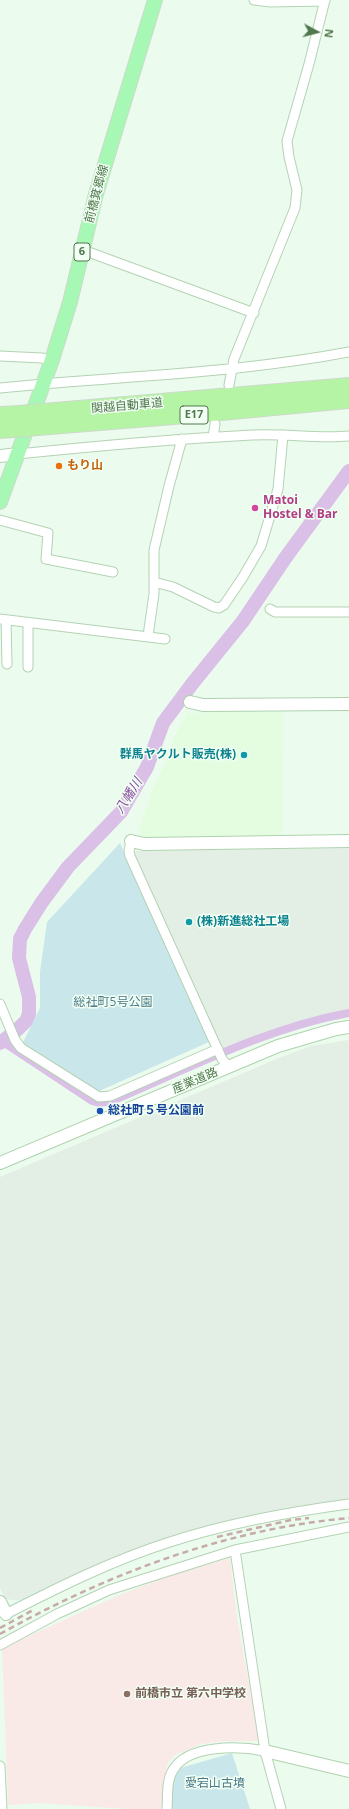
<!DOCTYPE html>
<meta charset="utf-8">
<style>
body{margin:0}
#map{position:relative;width:349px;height:1809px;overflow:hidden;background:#ebfcee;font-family:"Open Sans",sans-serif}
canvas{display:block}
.north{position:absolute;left:297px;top:12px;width:40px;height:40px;-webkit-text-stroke:3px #f2fff4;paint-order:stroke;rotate:97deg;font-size:11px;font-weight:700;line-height:16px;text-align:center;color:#52784e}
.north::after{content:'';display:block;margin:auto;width:14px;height:18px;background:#52784e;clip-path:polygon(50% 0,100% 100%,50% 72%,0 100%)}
</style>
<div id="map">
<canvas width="349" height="1809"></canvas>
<div class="north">N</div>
</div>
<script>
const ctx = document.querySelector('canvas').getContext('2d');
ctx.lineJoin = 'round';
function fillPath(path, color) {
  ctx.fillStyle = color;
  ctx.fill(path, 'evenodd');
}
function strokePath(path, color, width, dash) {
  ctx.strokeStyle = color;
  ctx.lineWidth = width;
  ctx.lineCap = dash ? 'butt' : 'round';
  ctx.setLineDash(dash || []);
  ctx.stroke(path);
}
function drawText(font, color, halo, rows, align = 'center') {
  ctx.font = font + ' "Open Sans","Noto Sans JP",sans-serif';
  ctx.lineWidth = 3;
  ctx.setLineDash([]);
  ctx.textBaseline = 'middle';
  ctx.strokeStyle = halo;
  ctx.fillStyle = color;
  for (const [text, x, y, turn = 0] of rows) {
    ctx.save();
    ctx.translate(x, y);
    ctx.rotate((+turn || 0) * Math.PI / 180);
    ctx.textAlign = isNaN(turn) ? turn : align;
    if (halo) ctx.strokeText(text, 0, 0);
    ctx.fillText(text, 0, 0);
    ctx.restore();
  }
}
fillPath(new Path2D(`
 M284,711L282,837L141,839L138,834L153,787L169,756L175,735L187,713Z`), '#e4fcdf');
fillPath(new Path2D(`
 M349,848V1011L323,1015L281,1026L222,1052L133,854L136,851Z
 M349,1040V1500L223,1523L23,1601L5,1599L0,1588V1177L281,1057L311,1046Z`), '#e3eee4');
fillPath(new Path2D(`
 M230,1558L237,1618L259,1741H224L201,1744L175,1755L167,1765L161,1809H128L38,1803L8,1805L2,1648L115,1597L171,1575Z`), '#f9eae7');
fillPath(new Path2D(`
 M120,843L211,1041L97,1092L22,1044L40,1008V972L47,922Z
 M232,1753L250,1809H169L171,1781L177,1769Z`), '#c9e6ea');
strokePath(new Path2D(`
 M0,1040L92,1101L99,1103L112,1101C190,1068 266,1028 349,1013`), '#dabfe6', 8);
strokePath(new Path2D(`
 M0,1043L17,1030L26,1021L29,1014V997L19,958L20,939L25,929L42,902L68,867L121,812L147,767L163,723L192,684L243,621L286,557L349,471`), '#dabfe6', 14);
const street = new Path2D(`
 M254,0L270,2L325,1
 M83,250L254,313
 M0,356L42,358L52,360
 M229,385L234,359L295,208L297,190L289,157L287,141L309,64L325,0
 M0,388C116,376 234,374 349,352
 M213,437L215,424
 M18,454C96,446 174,439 252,435C284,433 317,439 349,436
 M0,520L48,533L46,559L113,572
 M154,582L173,587L214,607L219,608L224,605L243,577L261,546L278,489L283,435
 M270,609L275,612H349
 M0,619L165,639
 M6,620L7,664
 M28,623V667
 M148,636L154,594V550L169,486L182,439
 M131,841L129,851L130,856L222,1059L228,1067
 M0,1004L15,1040L21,1048L99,1097L110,1096L218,1049
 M235,1550L265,1751L281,1809
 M6,1614C59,1587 113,1560 170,1542C228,1523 289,1512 349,1504
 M0,1645L57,1614L109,1590L235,1550L349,1527
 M0,1766L2,1809
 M167,1809C168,1797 166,1781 173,1770C188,1744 239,1746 265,1751`);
const secondary = new Path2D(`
 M0,456L18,454
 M190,702L203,705L349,704
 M131,841L144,844L349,841
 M0,1163L278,1046L336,1029L349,1027
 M0,1602L6,1614
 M265,1751L349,1771`);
const primary = new Path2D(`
 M0,502L52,360L70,302L96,194L155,0`);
const highway = new Path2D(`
 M43,412L349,386
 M0,415L19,414
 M38,427L211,413L349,400
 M0,430L14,429`);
strokePath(street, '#b4d2b4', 11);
strokePath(secondary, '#afd2ae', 14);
strokePath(primary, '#cfd9cd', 16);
strokePath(highway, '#cfd9cd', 18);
strokePath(street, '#fff', 9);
strokePath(secondary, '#fff', 12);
strokePath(primary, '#a6f8b4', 14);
strokePath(highway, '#b4f4a4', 16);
strokePath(new Path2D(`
 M217,1537L291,1520L309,1518
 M0,1628L35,1609
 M0,1634C107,1574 226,1529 349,1518`), '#c7aba8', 2.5, [6, 4]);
const highwayBridge = new Path2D(`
 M19,414L43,412
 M14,429L38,427`);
strokePath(highwayBridge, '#cfd9cd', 18, []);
strokePath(highwayBridge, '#b4f4a4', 16);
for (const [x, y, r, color] of [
 [59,466,4,"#e8710a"],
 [255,508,4,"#d1479c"],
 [244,755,4,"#0f9aa8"],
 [189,922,4,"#0f9aa8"],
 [100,1111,4,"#1a4fb4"],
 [127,1694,4,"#8d6e63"]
]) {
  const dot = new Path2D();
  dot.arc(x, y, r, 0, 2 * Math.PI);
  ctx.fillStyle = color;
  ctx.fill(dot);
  strokePath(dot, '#f2fff4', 1.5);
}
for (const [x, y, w] of [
 [82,252,16],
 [194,415,28]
]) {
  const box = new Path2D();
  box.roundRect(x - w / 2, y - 9, w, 18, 3);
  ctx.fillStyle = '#f2fff4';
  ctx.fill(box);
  strokePath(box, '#52784e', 1);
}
drawText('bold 11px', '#52784e', null, [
 ["6",82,252],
 ["E17",194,415]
]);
drawText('12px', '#52784e', '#f2fff4', [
 ["前橋箕郷線",97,194,-75],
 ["関越自動車道",127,406,-5],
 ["産業道路",195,1081,-23]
]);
drawText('bold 12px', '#c56008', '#f2fff4', [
 ["もり山",67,466]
], 'left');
drawText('bold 12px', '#b23c85', '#f2fff4', [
 ["Matoi",263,501],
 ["Hostel & Bar",263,515]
], 'left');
drawText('bold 12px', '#0d838f', '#f2fff4', [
 ["群馬ヤクルト販売(株)",236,755],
 ["(株)新進総社工場",197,922,"left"]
], 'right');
drawText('12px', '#4b7a89', '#f2fff4', [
 ["総社町5号公園",113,1003],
 ["愛宕山古墳",215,1784]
]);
drawText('bold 12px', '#164399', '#f2fff4', [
 ["総社町５号公園前",108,1111]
], 'left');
drawText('bold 12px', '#785e54', '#f2fff4', [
 ["前橋市立 第六中学校",135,1694]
], 'left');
drawText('italic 13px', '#89519f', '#f2fff4', [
 ["八幡川",129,796,-58]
]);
</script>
